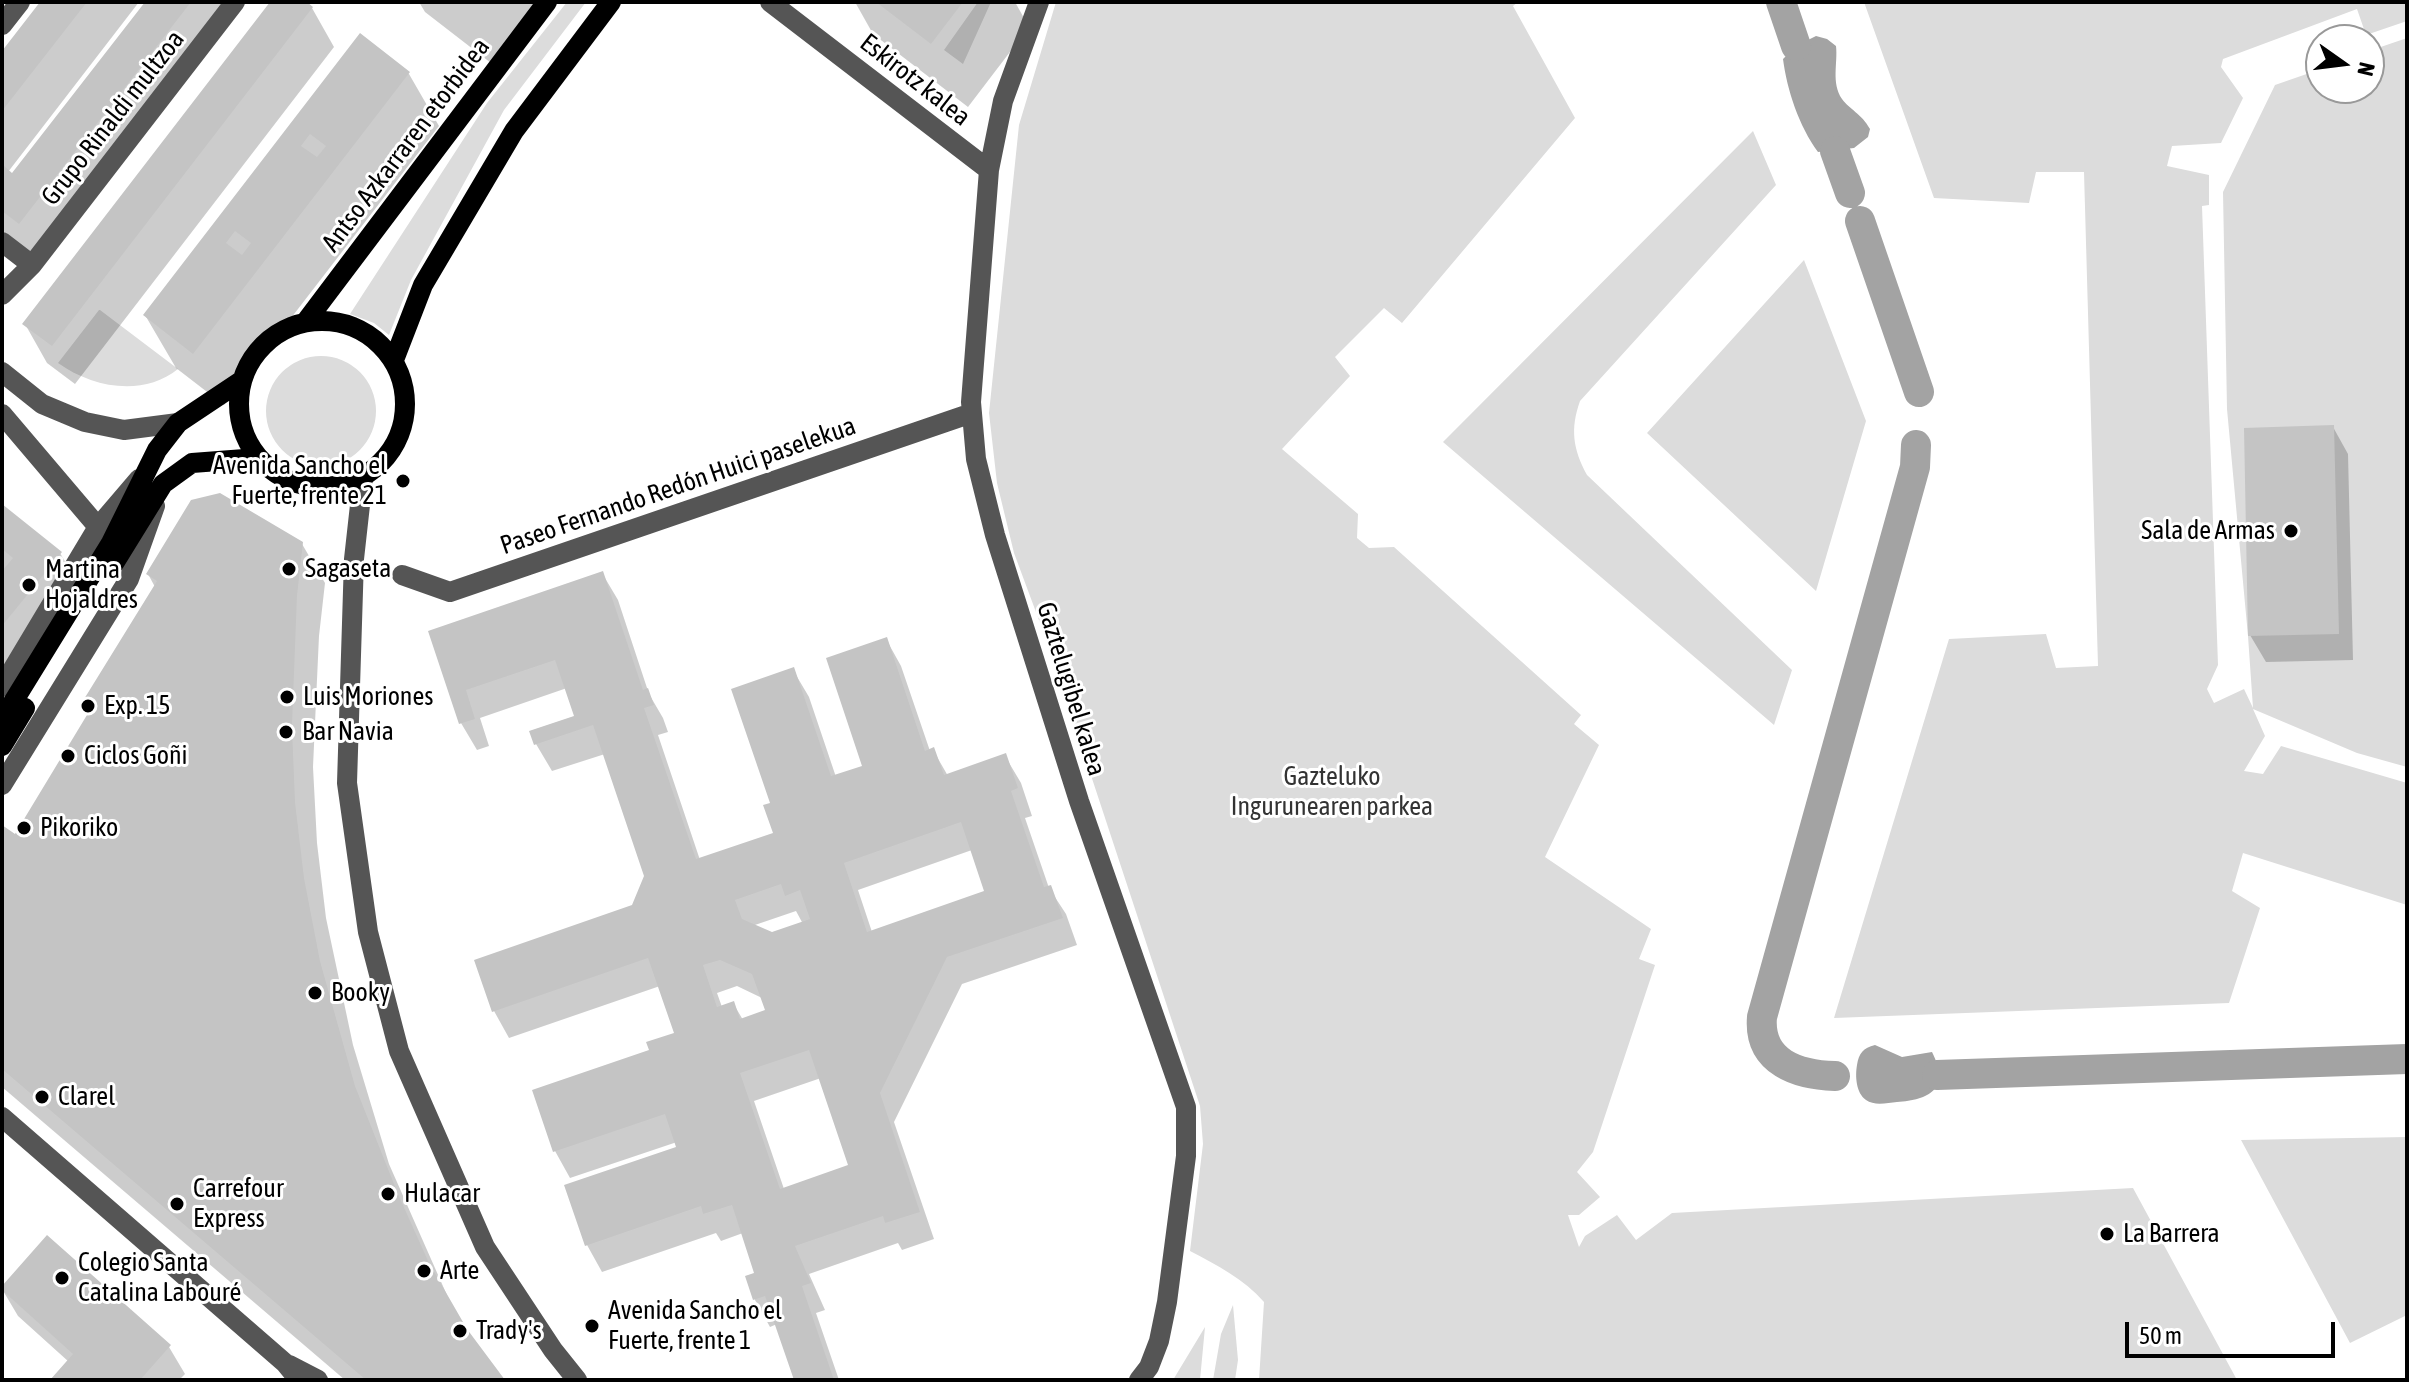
<!DOCTYPE html>
<meta charset="utf-8">
<style>
body{margin:0}
#map{position:relative;width:2409px;height:1382px;overflow:hidden;background:#fff;font-family:"Asap Condensed",sans-serif}
canvas{display:block}
.frame{position:absolute;inset:0;border:4px solid #000;pointer-events:none}
.north{position:absolute;left:2305px;top:24px;width:80px;height:80px;box-sizing:border-box;background:#fff;border:2px solid #999;border-radius:50%;rotate:104deg;font-size:22px;font-weight:700;line-height:32px;text-align:center;color:#000}
.north::after{content:'';display:block;margin:auto;width:28px;height:36px;background:#000;clip-path:polygon(50% 0,100% 100%,50% 72%,0 100%)}
.scale{position:absolute;left:2125px;top:1322px;width:210px;height:36px;box-sizing:border-box;border:4px solid #000;border-top:0;padding-left:10px;font-size:24px;line-height:28px;white-space:nowrap;color:#000;-webkit-text-stroke:6px #fff;paint-order:stroke}
</style>
<div id="map">
<canvas width="2409" height="1382"></canvas>
<div class="frame"></div>
<div class="north">N</div>
<div class="scale">50 m</div>
</div>
<script>
const ctx = document.querySelector('canvas').getContext('2d');
ctx.lineJoin = 'round';
function fillPath(path, color) {
  ctx.fillStyle = color;
  ctx.fill(path, 'evenodd');
}
function strokePath(path, color, width, dash) {
  ctx.strokeStyle = color;
  ctx.lineWidth = width;
  ctx.lineCap = dash ? 'butt' : 'round';
  ctx.setLineDash(dash || []);
  ctx.stroke(path);
}
function drawText(font, color, halo, rows, align = 'center') {
  ctx.font = font + ' "Asap Condensed",sans-serif';
  ctx.lineWidth = 6;
  ctx.setLineDash([]);
  ctx.textBaseline = 'middle';
  ctx.strokeStyle = halo;
  ctx.fillStyle = color;
  for (const [text, x, y, turn = 0] of rows) {
    ctx.save();
    ctx.translate(x, y);
    ctx.rotate((+turn || 0) * Math.PI / 180);
    ctx.textAlign = isNaN(turn) ? turn : align;
    if (halo) ctx.strokeText(text, 0, 0);
    ctx.fillText(text, 0, 0);
    ctx.restore();
  }
}
fillPath(new Path2D(`
 M567,2H586L504,110L411,280L389,335L374,323L350,314L487,103Z
 M978,2H991L963,64L944,50Z
 M1056,2H1518L1513,6L1575,118L1402,323L1384,308L1335,357L1350,376L1282,449L1358,514L1357,538L1369,548L1394,547L1581,715L1574,724L1599,745L1545,857L1651,929L1639,959L1655,965L1593,1152L1577,1172L1600,1197L1579,1215H1568L1579,1247L1585,1236L1617,1215L1636,1240L1672,1213L2133,1188L2237,1380H1259L1264,1302C1244,1279 1217,1265 1190,1251L1203,1144L1200,1106L1046,639L1014,553L997,483L989,413L1019,125Z
 M1864,2H2407V21L2366,35L2357,9L2223,59L2221,67L2243,98L2221,143L2172,146L2167,166L2209,175V205L2202,206L2218,665L2207,689L2214,703L2244,689L2253,708L2248,636L2227,409L2223,192L2275,85L2321,69V88H2369V51L2407,38V767L2357,753L2253,709L2265,736L2244,771L2263,774L2281,746L2407,783V905L2243,853L2232,891L2260,908L2229,1003L1834,1018L1949,639L2046,634L2056,668L2098,666L2084,172H2036L2029,203L1934,198Z
 M1753,131L1776,185L1580,401C1570,429 1573,449 1587,475L1792,670L1774,725L1443,442Z
 M1804,260L1866,421L1816,591L1647,433Z
 M99,310H100L178,369C143,397 93,388 58,363Z
 M266 411a55 55 0 1 1 110 0a55 55 0 1 1-110 0Z
 M2407,1137V1315L2350,1343L2241,1140Z
 M1233,1305L1238,1360L1235,1380H1213L1221,1334Z
 M1205,1327L1200,1380H1173Z`), '#dcdcdc');
fillPath(new Path2D(`
 M1816,36L1827,39L1836,46C1838,63 1831,83 1842,99C1850,110 1861,113 1870,129L1868,137L1854,148L1818,152C1799,126 1787,90 1783,59L1796,46Z
 M1875,1045L1902,1057L1932,1052C1951,1089 1929,1100 1897,1102C1887,1103 1874,1106 1866,1100C1856,1093 1855,1076 1857,1065C1859,1053 1863,1048 1875,1045Z`), '#a3a3a3');
fillPath(new Path2D(`
 M43,2H139L8,172L13,175L147,2H243L42,262L2,230V54Z
 M273,2H304L312,8L334,47L75,384L47,363L25,324Z
 M419,2H552L500,70L425,12Z
 M855,2H1015L1029,27L968,107L873,34Z
 M360,36L409,74L439,126L224,405L176,368L145,315Z
 M2333,427L2348,454L2353,660L2266,662L2250,635Z
 M2,506L60,553L83,592L2,693Z
 M302,544L325,583L319,636L313,767L317,843L326,918L353,1045L389,1164L450,1302L466,1330L503,1380H345L2,1087V828L16,837L89,716L83,704L155,587L148,574Z
 M602,573L618,600L649,694L663,718L668,732L658,735L700,860L775,834L772,804L793,670L809,697L836,777L865,767L886,639L901,666L930,751L933,750L948,776L1005,756L1021,783L1032,816L1025,818L1049,888L1066,914L1077,945L962,984L894,1122L934,1239L902,1250L898,1243L809,1274L825,1310L816,1313L839,1380H796L777,1324L770,1327L755,1300L747,1277L757,1274L743,1233L721,1241L716,1233L602,1272L587,1245L679,1148L677,1142L570,1178L555,1151L651,1051L677,1034L660,986L509,1038L494,1011L634,907L647,876L605,754L552,771L536,744L532,732L576,717L567,688L480,718L489,746L477,750L461,723L430,632ZM972,850L987,893L872,932L858,890ZM796,911L803,924L772,934L752,926ZM737,986L762,998L767,1012L743,1020L733,1003L722,1007L717,993ZM821,1078L851,1166L784,1189L754,1101Z
 M2,1289L169,1347L185,1374L179,1380H53L69,1362L18,1316Z`), '#0003');
strokePath(new Path2D(`
 M1781,2L1796,46
 M1835,151L1850,193
 M1860,221L1919,392
 M1937,1075L2407,1059
 M1835,1076C1799,1075 1758,1063 1762,1017L1915,467L1916,445`), '#a3a3a3', 30);
fillPath(new Path2D(`
 M40,2H87L2,111V51Z
 M145,2H191L19,224L2,211V164L12,173Z
 M270,2H307L313,7L52,346L22,324Z
 M876,2H963L931,44Z
 M360,33L410,72L193,354L143,315ZM310,134L326,146L317,157L301,146ZM235,231L251,243L242,255L226,243Z
 M2334,425L2339,634L2248,636L2244,428Z
 M220,493L303,542L297,596L292,726L295,802L304,878L320,961L355,1086L398,1194L429,1263L467,1329L505,1380H366L2,1069V825L15,834L90,710L81,704L157,581L146,574L191,500Z
 M2,504L62,552L2,626V571L13,558L2,549Z
 M603,571L643,690L648,688L654,705L644,708L696,859L773,833L763,805L770,803L731,689L794,667L831,776L862,766L826,658L887,637L925,751L934,747L944,775L1006,753L1018,788L1011,791L1044,887L1051,885L1063,918L947,957L880,1093L920,1212L885,1223L883,1216L795,1246L811,1283L802,1286L834,1380H794L765,1296L753,1300L745,1276L754,1273L732,1205L703,1214L701,1206L585,1246L564,1185L676,1147L665,1114L553,1152L532,1090L649,1050L646,1042L674,1033L648,958L492,1012L474,960L632,905L644,876L593,725L534,745L529,731L574,716L555,660L466,690L475,719L459,724L428,631ZM961,822L984,891L867,932L844,863ZM781,884L785,896L800,890L810,919L772,932L742,919L735,900ZM720,960L752,974L765,1010L740,1019L734,1001L717,1007L703,965ZM809,1050L848,1165L780,1189L740,1073Z
 M47,1235L171,1345L140,1380H50L73,1354L2,1290V1286Z`), '#c4c4c4');
strokePath(new Path2D(`
 M770,2L989,170
 M1039,2L1003,101L989,170L971,402L976,459L995,535L1079,801L1186,1107V1156L1167,1302L1159,1341L1149,1367L1139,1380
 M2,25L20,2
 M2,242L32,265
 M2,295L32,265L235,2
 M2,372L42,404L85,422L124,430L178,423
 M2,414L98,527
 M363,478L354,559L347,783L368,932L399,1051L485,1247L553,1350L577,1380
 M402,575L450,592L972,413
 M2,687L98,527L139,479
 M2,785L129,579L155,506
 M2,1117L285,1363L299,1380
 M289,1365L318,1380`), '#555', 20);
strokePath(new Path2D(`
 M307,320L547,2
 M239 404a83 83 0 1 1 166 0a83 83 0 1 1-166 0Z
 M394,360L423,285L514,131L611,2
 M113,565L163,484L192,463L258,458
 M2,720L111,543L157,450L178,423L241,381
 M2,746L25,708`), '#000', 20);
for (const [x, y, r, color] of [
 [403,481,8,"#000"],
 [2291,531,8,"#000"],
 [289,569,8,"#000"],
 [29,585,8,"#000"],
 [287,697,8,"#000"],
 [88,706,8,"#000"],
 [286,732,8,"#000"],
 [68,756,8,"#000"],
 [24,828,8,"#000"],
 [315,993,8,"#000"],
 [42,1097,8,"#000"],
 [388,1194,8,"#000"],
 [177,1204,8,"#000"],
 [2107,1234,8,"#000"],
 [424,1271,8,"#000"],
 [62,1278,8,"#000"],
 [592,1326,8,"#000"],
 [460,1331,8,"#000"]
]) {
  const dot = new Path2D();
  dot.arc(x, y, r, 0, 2 * Math.PI);
  ctx.fillStyle = color;
  ctx.fill(dot);
  strokePath(dot, '#fff', 3);
}
drawText('26px', '#000', '#fff', [
 ["Eskirotz kalea",915,80,38],
 ["Grupo Rinaldi multzoa",113,118,-52],
 ["Antso Azkarraren etorbidea",406,145,-53],
 ["Paseo Fernando Redón Huici paselekua",678,486,-19],
 ["Gaztelugibel kalea",1071,689,73]
]);
drawText('26px', '#000', '#fff', [
 ["Avenida Sancho el",387,466,"right"],
 ["Fuerte, frente 21",387,496,"right"],
 ["Sala de Armas",2275,531,"right"],
 ["Sagaseta",305,569],
 ["Martina",45,570],
 ["Hojaldres",45,600],
 ["Luis Moriones",303,697],
 ["Exp. 15",104,706],
 ["Bar Navia",302,732],
 ["Ciclos Goñi",84,756],
 ["Pikoriko",40,828],
 ["Booky",331,993],
 ["Clarel",58,1097],
 ["Carrefour",193,1189],
 ["Express",193,1219],
 ["Hulacar",404,1194],
 ["La Barrera",2123,1234],
 ["Colegio Santa",78,1263],
 ["Catalina Labouré",78,1293],
 ["Arte",440,1271],
 ["Avenida Sancho el",608,1311],
 ["Fuerte, frente 1",608,1341],
 ["Trady's",476,1331]
], 'left');
drawText('26px', '#333', '#fff', [
 ["Gazteluko",1332,777],
 ["Ingurunearen parkea",1332,807]
]);
</script>
